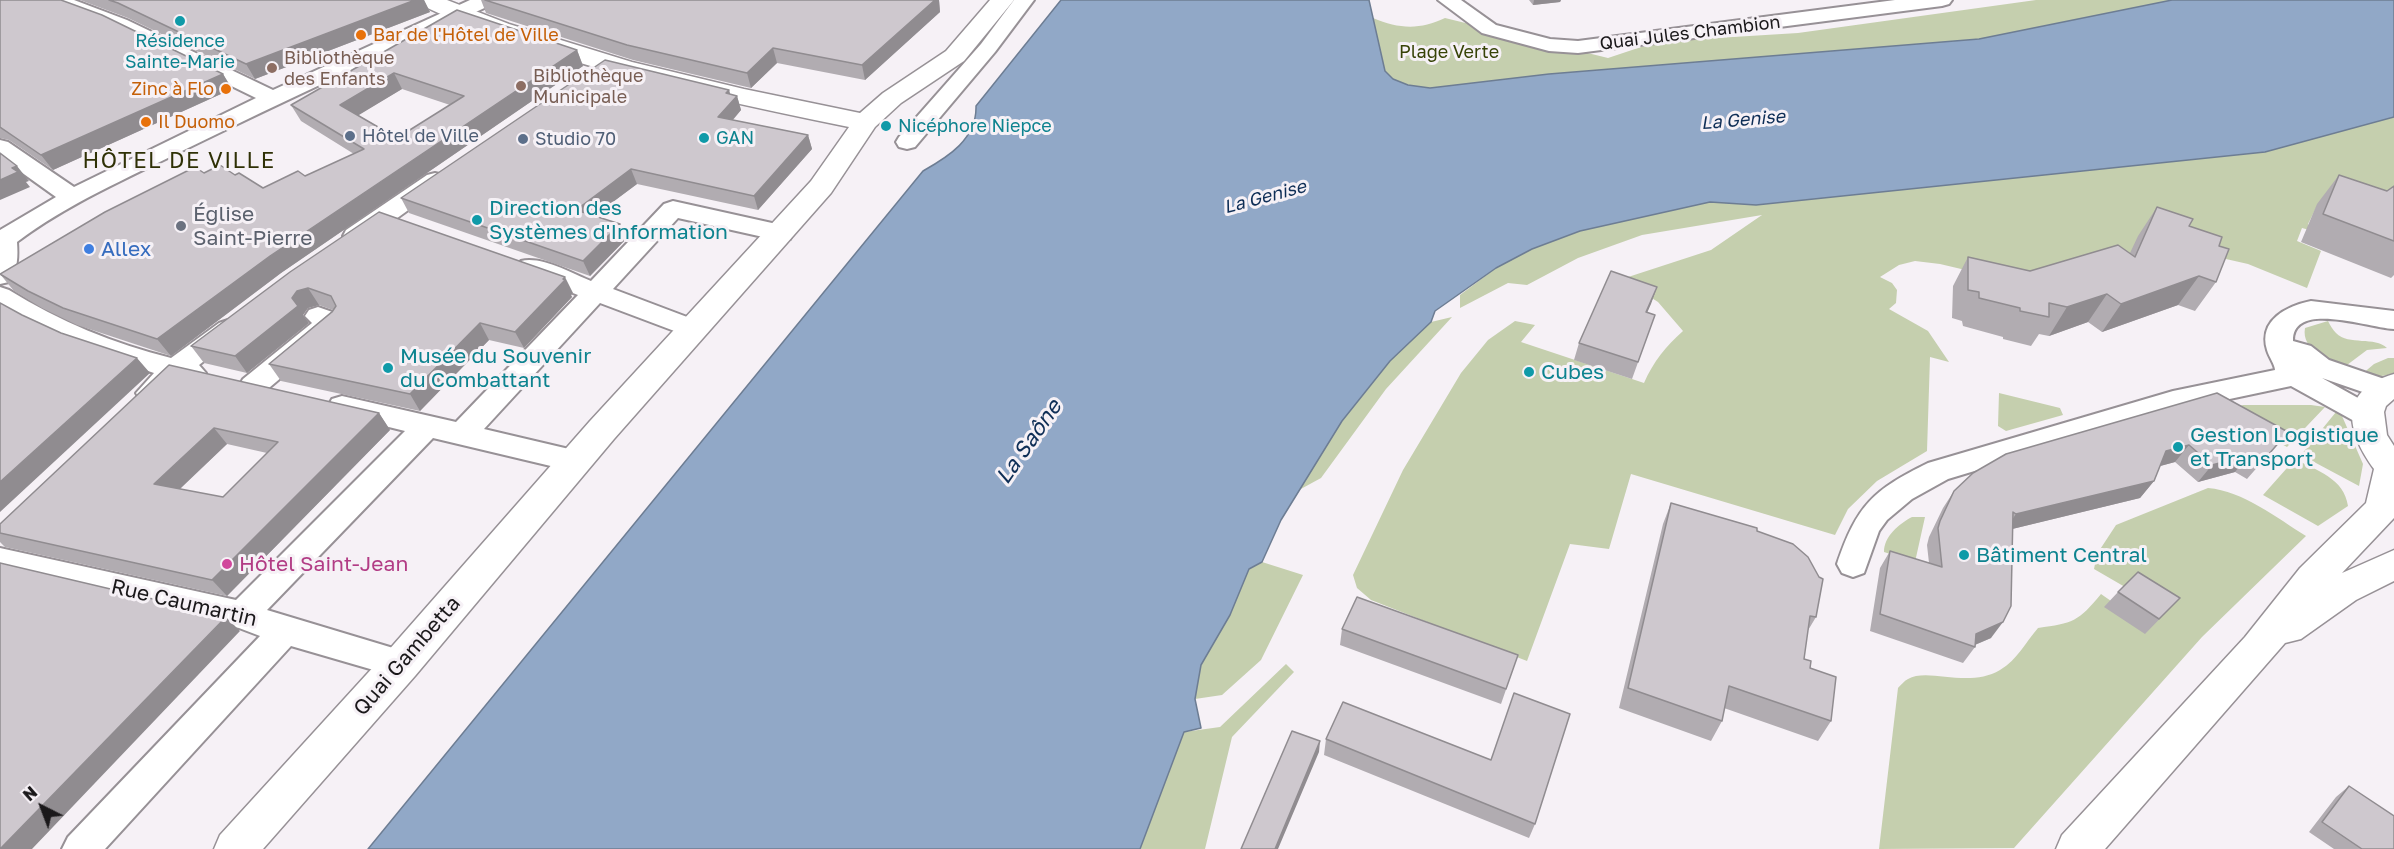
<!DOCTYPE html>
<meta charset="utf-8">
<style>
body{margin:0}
#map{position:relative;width:2394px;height:849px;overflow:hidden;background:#f6f1f6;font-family:"Golos Text",sans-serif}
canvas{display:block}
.north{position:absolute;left:12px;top:777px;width:60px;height:60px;-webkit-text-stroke:4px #f6f1f6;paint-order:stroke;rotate:318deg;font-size:16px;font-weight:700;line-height:24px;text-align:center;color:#1a181a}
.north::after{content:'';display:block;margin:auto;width:21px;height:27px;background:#1a181a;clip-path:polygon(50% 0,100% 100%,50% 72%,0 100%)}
</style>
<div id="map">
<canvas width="2394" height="849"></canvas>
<div class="north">N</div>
</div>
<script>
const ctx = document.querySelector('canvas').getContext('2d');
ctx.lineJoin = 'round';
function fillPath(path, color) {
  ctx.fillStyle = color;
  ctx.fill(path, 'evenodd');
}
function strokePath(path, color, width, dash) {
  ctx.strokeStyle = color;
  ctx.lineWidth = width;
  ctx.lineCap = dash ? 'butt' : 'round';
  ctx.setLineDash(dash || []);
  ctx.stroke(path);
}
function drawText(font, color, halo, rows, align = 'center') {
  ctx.font = font + ' "Golos Text",sans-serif';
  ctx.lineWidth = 6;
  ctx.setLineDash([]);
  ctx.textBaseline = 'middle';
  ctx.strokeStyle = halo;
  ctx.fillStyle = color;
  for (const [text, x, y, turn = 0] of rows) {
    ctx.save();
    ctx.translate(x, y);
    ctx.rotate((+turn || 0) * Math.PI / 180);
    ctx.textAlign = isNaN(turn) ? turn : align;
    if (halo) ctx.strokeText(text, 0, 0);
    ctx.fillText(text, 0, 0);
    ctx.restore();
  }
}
fillPath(new Path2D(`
 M2036,0H2172L1979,39L1549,74L1430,88L1408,86L1393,79L1385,71L1373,18C1399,29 1420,30 1445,18L1608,58L1641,47L1668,41L1798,33Z
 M2394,117V199L2318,204L2308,224L2313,231L2302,228L2297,241L2321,251L2307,288L2248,264L2173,247L2137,252L2046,289L1940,264L1915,261L1899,265L1880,277L1892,283L1897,290L1896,303L1889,309L1928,331L1949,362L1930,357L1927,451L1877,481L1848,509L1835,535L1631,474L1609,549L1570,544L1527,661L1371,600L1357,588L1353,575L1403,470L1461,373L1488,340L1515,321L1535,325L1521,342L1644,383C1653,362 1666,346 1683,331L1658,302L1622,279L1711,250L1762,215L1642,235L1578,258L1527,285L1508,283L1460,308V295L1496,268L1532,249L1580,231L1710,202L1756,205L2265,152Z
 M1452,317L1386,389L1321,478L1299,490L1342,421L1390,361L1431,322Z
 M2328,321C2330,325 2333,330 2336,333C2349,346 2375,336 2387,348L2367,350L2343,368C2328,359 2301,350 2305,328Z
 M2388,358H2394V374L2375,377L2361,375L2374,364Z
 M1999,393L2060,408L2063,415L2006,431L1998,426Z
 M2243,405H2311L2325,407L2287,447L2222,411Z
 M2336,412L2342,416L2363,464L2359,486L2301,455Z
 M2295,459C2317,471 2344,478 2348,506L2318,526L2263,495Z
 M2208,488C2243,491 2277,518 2306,536L2202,637L2014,848L1879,849L1898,688C1901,685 1904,681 1908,679C1928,667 1968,689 2000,670C2018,659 2025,643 2038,628C2073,623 2078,622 2101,594L2111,601L2125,587L2094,569L2097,554L2116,525Z
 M1912,517H1925L1915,562L1884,552C1884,536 1899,524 1912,517Z
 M1262,562L1303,575L1261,660L1222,695L1195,699L1201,665L1230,615L1249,569Z
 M1286,664L1294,672L1232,737L1205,849H1140L1184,732L1220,727Z`), '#c5cfae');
const water = new Path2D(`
 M1061,0H1369L1385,71L1393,79L1408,85L1430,88L1549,74L1979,39L2172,0H2394V117L2265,152L1756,205L1710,202L1580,231L1532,249L1496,268L1435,311L1431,322L1390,361L1342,421L1281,520L1262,562L1249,569L1230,615L1201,665L1195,699L1201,728L1184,732L1140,849H368L923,171C948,157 977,139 976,106Z`);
fillPath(water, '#91a8c7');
strokePath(water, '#6d7d93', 1.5);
const street = new Path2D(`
 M46,0H74L127,20L273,90L470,0H496L493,4C390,52 286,100 184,150C128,178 67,204 17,242C18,257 18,268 9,282L0,284V230L56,197L0,157V140L8,142L74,187L256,98L113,28L49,4Z
 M1014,0H1034L995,52L915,147L907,149L899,147L896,142L899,137L981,44Z
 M1438,0H1461L1496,25L1550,39L1578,41L1895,0H1952L1949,4L1942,6L1578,53L1549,51L1482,33Z
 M435,173L443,175L447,180L443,185L364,242L355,244L346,242L343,236L346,230L427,175Z
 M673,201L790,227L793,233L790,239L781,241L678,218L613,289L703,323L707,329L703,335L694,338L685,335L600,303L484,429L586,453L591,461L586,469L576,472L433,438L267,610L413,654L418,664L413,674L401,678L291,646L105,849H62L68,837L260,636L239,628L0,574V548L236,600L405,431L332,413L328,406L332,399L342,396L456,422L578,295L521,273L517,267L521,261C542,256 571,273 591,281L664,204Z
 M0,287L9,290C59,321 114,344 171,358L219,323L228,320L237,323L241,329L237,335L199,365L206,373L202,380L192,383L180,380C168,392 159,406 140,400L136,393L154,373L83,349L11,315L0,308Z
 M2311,301L2394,311V329C2369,328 2292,300 2293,341L2311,346L2329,360L2393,382V396L2383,399L2322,378L2376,408L2380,415L2376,422L2366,425L2356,422L2291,386L2173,411L1948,479L1912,499L1887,520L1879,531L1864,573L1853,577L1842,573L1837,564C1857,505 1873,490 1928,463L2173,391L2275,370C2275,365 2269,357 2267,350C2258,320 2287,306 2311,301Z
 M318,307L341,315L345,321L341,327L263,393L253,396L243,393L239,386L243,379L312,323L305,316L309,310Z`);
const secondary = new Path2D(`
 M417,0H447L509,24L632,62L744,89L860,113L883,93L946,51L990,0H1014L964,61L901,103L875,127L831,193L614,439L415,676L263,849H214L220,835L387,652L590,421L811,181L849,127C751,107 653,86 557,56C511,41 464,26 421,5Z`);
const primary = new Path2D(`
 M2394,374V399L2386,406L2384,412L2387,435L2394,446V518L2342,573L2394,550V581L2356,600L2301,639L2285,643L2105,849H2056L2062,835L2245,637L2300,568L2366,503L2374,469C2345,429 2339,390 2394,374Z`);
strokePath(street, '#979196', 4);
strokePath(secondary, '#979196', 3);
strokePath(primary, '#979196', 3);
fillPath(street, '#fff');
fillPath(secondary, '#fff');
fillPath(primary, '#fff');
fillPath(new Path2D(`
 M0,0L223,74L232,89L53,170L9,140L0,138Z
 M80,0H424L430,12L255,79L128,18Z
 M481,0H939L940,12L865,80L777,63L751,88L633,60L486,13Z
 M1529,0H1561L1560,2L1533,5Z
 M457,10L577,50L583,66L281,273L171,356L77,325L42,308L14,291L0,274L204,173L235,175L263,188L305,176L354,154L301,121L291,105ZM402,89L450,105L397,138L358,115Z
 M729,90L730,94L737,96L741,110L733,120L808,135L812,149L758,210L637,184L594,216L626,239L590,276L409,213L401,198Z
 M2339,175L2387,191L2394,186V275L2391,278L2301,242L2317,204Z
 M2157,207L2189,226L2219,246L2216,282L2195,311L2178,305L2102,332L2088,322L2049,336L2039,334L2031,346L2003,339V337L1963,326L1962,321L1952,318L1953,286L1968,257L2030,271L2130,253L2138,236Z
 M290,272L573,293L571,295L572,297L524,348L489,340L420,411L281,381L269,364L333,310L319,305L308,308L303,315L309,323L247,373L204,363L191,346Z
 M1657,287L1647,312L1655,315L1632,379L1574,360L1579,343Z
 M169,365L379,413L390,430L227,596L5,547L0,542V524ZM227,444L267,453L223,497L180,489Z
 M2217,393L2288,432L2247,479L2235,472L2198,482L2175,462L2160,466L2154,481L2140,498L2012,529L1991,638L1975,645V647L1963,663L1870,631L1880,568L1890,551L1929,563L1927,545L1929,537L1943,508L1954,491Z
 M1671,503L1757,531L1816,617L1807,632L1804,659L1810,668L1831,721L1818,741L1724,708L1722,721L1711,741L1619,708L1663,524Z
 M2118,592L2180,598L2145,634L2104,607Z
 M1342,629L1518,655L1501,704L1340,645Z
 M1326,739L1535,824L1529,838L1324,755Z
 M2349,786L2394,849H2334L2309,832L2336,797Z`), '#b1acb1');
fillPath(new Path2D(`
 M415,0H424L430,12L255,79L246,64Z
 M935,0H939L940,12L865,80L862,65Z
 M1534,0H1561L1560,2L1533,5Z
 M773,48L777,63L751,88L747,73Z
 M577,50L583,66L281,273L171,356L157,339L270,256Z
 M394,73L402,89L349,121L340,105Z
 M223,74L232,89L53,170L41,155Z
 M729,90L732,101L737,96L741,110L723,131L718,117L726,93Z
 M808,135L812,149L758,210L754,196Z
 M17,166L29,181L26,182L30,187L0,200V180L12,168Z
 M631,169L637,184L582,225L576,210Z
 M620,224L626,239L590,276L583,261Z
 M2199,276L2178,305L2102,332L2121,304Z
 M565,277L573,293L571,295L572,297L524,348L515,332Z
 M1657,287L1651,304L1640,329L1646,312Z
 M308,288L319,305L308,308L303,315L309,323L247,373L235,356L292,298L297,291Z
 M2107,294L2088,322L2049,336L2067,307Z
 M480,323L489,340L420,411L410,394Z
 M137,358L150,373L0,512V482Z
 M379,413L390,430L227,596L212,580Z
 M214,428L227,444L168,500L154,484Z
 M2189,445L2175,462L2153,468L2166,451Z
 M2249,455L2235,472L2198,482L2212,465Z
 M2154,481L2140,498L2004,531L2016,514Z
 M226,617L240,631L32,849H0Z
 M2003,622L1991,638L1972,646L1976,634Z
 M1320,741L1319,752L1278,849H1275Z`), '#908c90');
const building = new Path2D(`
 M0,0H61L102,15L223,74L41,155L0,127Z
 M109,0H415L246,64L118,3Z
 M485,0H935L862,65L773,48L747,73L627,45Z
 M457,10L577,50L270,256L157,339L63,308L28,291L0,274L105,212L195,167L204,173L220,165L235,175L239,173L263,188L298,171L305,176L364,149L291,105ZM394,73L464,96L397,138L340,105Z
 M605,60L729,90L726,93L737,96L718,117L808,135L754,196L631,169L576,210L620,224L583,261L401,198Z
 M0,153L17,166L12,168L18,172L0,180Z
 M2339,175L2387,191L2394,186V241L2323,214Z
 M2157,207L2193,219L2189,226L2222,237L2219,246L2229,249L2216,282L2199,276L2121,304L2107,294L2067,307L2049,303V317L2020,311V308L1979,298V292L1968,290V257L2030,271L2118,245L2135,257Z
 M379,212L565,277L563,279L565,280L515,332L480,323L410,394L269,364L332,312L336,306L331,296L308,288L297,291L292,298L298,306L235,356L191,346L290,272Z
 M1611,271L1657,287L1646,312L1655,315L1638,362L1579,343Z
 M0,303L22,315L61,333L137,358L0,482Z
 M169,365L379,413L212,580L0,533V524ZM214,428L278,442L223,497L154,484Z
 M2217,393L2288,432L2262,462L2249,455L2212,465L2189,445L2166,451L2154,481L2016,514L2013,512L2011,606L2003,622L1976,634L1975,647L1880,614L1890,551L1942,567L1938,528L1940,521L1954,491L1973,473L2006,454Z
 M1671,503L1757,528V531L1793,544L1808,557L1819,577L1823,579L1816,617L1810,616L1804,659L1811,661L1810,668L1836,677L1831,721L1729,686L1722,721L1628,688Z
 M0,563L187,607L185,609L226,617L0,849Z
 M2138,572L2180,598L2159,619L2118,592Z
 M1357,597L1518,655L1506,689L1342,629Z
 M1514,693L1570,714L1535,824L1326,739L1343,702L1491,760Z
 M1292,731L1320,741L1275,849H1241Z
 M2349,786L2394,816V849H2362L2322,822Z`);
fillPath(building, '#cec8ce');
strokePath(building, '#908c90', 1.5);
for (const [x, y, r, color] of [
 [180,21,6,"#0f9aa8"],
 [361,35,6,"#e8710a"],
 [272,68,6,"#8d6e63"],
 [521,86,6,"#8d6e63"],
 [226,89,6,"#e8710a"],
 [146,122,6,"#e8710a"],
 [886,126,6,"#0f9aa8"],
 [350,136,6,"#5c6f8a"],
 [704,138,6,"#0f9aa8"],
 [523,139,6,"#5c6f8a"],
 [477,220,6,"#0f9aa8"],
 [181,226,6,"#6b7280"],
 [89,249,6,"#3f7fe0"],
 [388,368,6,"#0f9aa8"],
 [1529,372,6,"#0f9aa8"],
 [2178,447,6,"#0f9aa8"],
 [1964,555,6,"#0f9aa8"],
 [227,564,6,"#d1479c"]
]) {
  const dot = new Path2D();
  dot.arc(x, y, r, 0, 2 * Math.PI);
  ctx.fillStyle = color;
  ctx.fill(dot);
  strokePath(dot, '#f6f1f6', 2);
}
drawText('18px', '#1a181a', '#f6f1f6', [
 ["Quai Jules Chambion",1690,33,-7]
]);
drawText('18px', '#c56008', '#f6f1f6', [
 ["Bar de l'Hôtel de Ville",373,35],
 ["Zinc à Flo",214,89,"right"],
 ["Il Duomo",158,122]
], 'left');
drawText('18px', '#0d838f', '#f6f1f6', [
 ["Résidence",180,41,"center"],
 ["Sainte-Marie",180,62,"center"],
 ["Nicéphore Niepce",898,126],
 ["GAN",716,138]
], 'left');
drawText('18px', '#374307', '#f6f1f6', [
 ["Plage Verte",1449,52]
]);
drawText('18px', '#785e54', '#f6f1f6', [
 ["Bibliothèque",284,58],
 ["des Enfants",284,79],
 ["Bibliothèque",533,76],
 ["Municipale",533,97]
], 'left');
drawText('italic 18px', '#0e2e56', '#f6f1f6', [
 ["La Genise",1743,120,-5],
 ["La Genise",1265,197,-15]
]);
drawText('18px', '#4e5e75', '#f6f1f6', [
 ["Hôtel de Ville",362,136],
 ["Studio 70",535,139]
], 'left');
drawText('21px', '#0d838f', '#f6f1f6', [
 ["Direction des",489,208],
 ["Systèmes d'Information",489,232],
 ["Musée du Souvenir",400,356],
 ["du Combattant",400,380],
 ["Cubes",1541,372],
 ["Gestion Logistique",2190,435],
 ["et Transport",2190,459],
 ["Bâtiment Central",1976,555]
], 'left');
drawText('21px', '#5b616d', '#f6f1f6', [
 ["Église",193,214],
 ["Saint-Pierre",193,238]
], 'left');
drawText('21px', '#366cbe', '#f6f1f6', [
 ["Allex",101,249]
], 'left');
drawText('21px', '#b23c85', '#f6f1f6', [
 ["Hôtel Saint-Jean",239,564]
], 'left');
drawText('21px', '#1a181a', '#f6f1f6', [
 ["Rue Caumartin",184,603,13],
 ["Quai Gambetta",407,656,-49]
]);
ctx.letterSpacing = '1.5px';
drawText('22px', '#2f3106', '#f6f1f6', [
 ["HÔTEL DE VILLE",179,161]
]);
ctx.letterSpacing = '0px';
drawText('italic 22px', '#0e2e56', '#f6f1f6', [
 ["La Saône",1029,442,-55]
]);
</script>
